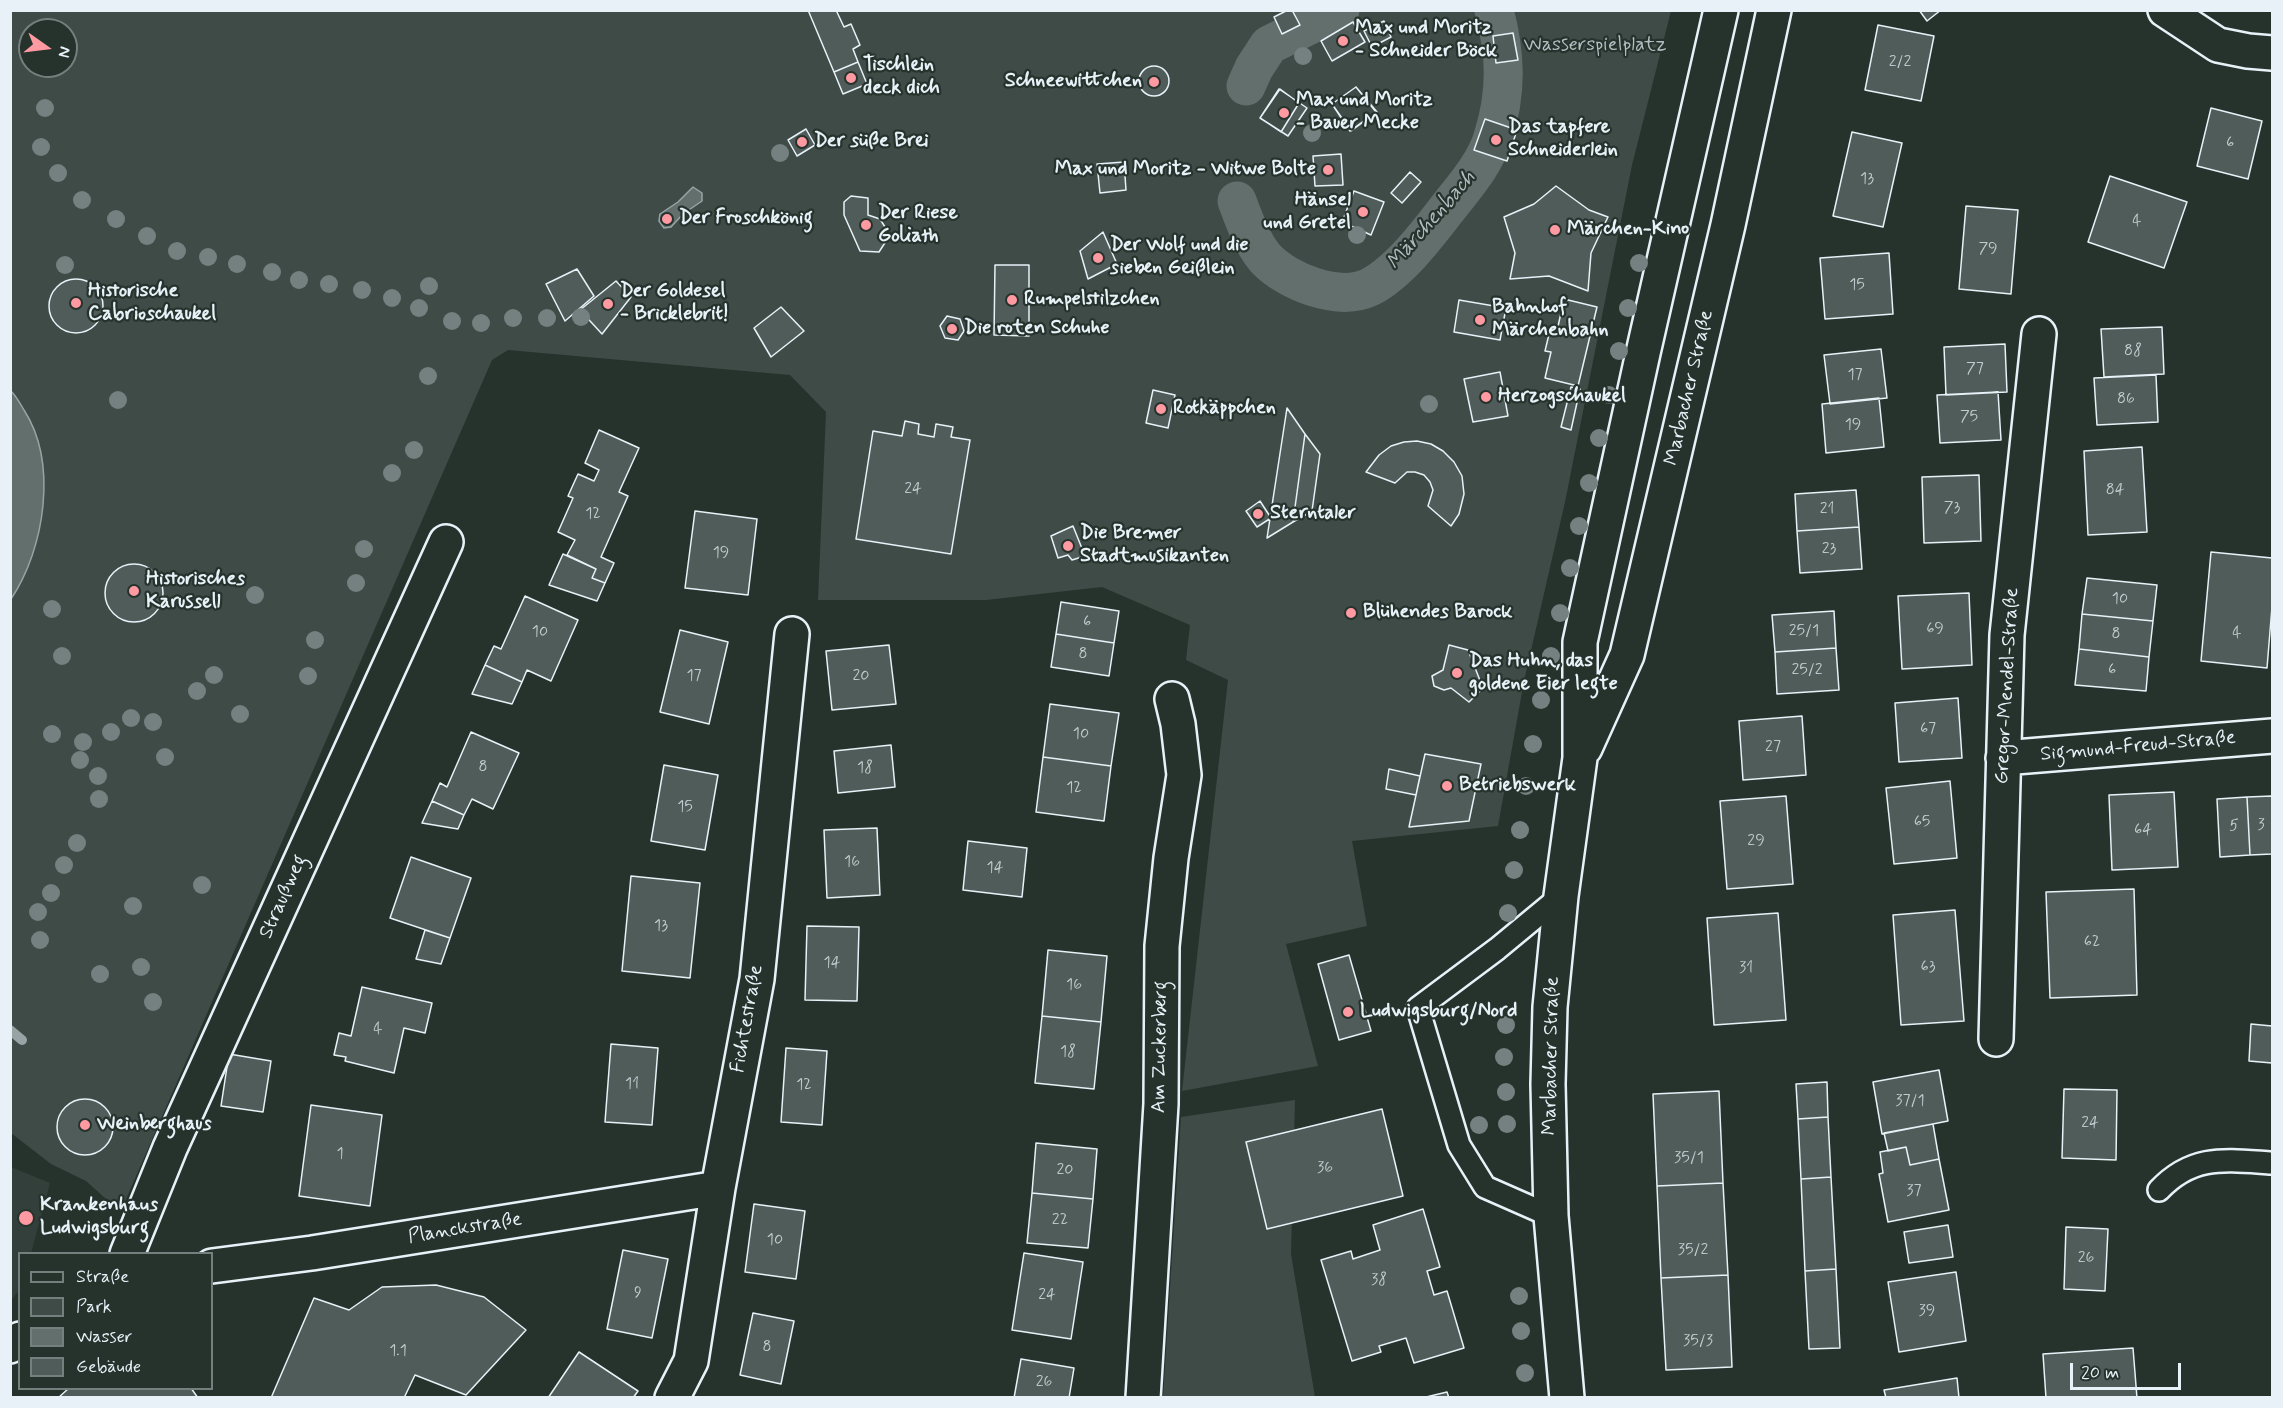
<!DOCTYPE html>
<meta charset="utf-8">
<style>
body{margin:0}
#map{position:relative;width:2283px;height:1408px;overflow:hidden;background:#26332d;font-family:Mynerve,sans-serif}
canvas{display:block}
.frame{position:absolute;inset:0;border:12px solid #e8f1f8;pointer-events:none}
.legend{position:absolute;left:18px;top:1252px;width:195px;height:138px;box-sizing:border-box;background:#26332d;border:2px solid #747f7e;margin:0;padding:8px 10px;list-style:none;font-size:18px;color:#e8f1f8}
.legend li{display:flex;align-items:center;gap:12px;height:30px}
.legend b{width:30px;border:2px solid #747f7e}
.north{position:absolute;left:18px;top:18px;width:60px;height:60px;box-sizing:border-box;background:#26332d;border:2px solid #747f7e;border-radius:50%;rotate:104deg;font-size:16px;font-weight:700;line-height:24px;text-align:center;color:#e8f1f8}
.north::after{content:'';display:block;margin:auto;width:21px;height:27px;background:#ff9aa2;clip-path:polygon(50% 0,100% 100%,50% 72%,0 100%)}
.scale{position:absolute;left:2070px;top:1363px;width:111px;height:27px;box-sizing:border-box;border:3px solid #e8f1f8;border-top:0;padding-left:8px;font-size:18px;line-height:21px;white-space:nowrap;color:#e8f1f8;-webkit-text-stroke:4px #26332d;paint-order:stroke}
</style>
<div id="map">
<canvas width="2283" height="1408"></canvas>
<div class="frame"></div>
<ul class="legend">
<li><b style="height:8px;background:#26332d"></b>Straße</li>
<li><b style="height:16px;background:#3e4b47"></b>Park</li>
<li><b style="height:16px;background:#636f6d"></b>Wasser</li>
<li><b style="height:16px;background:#505c59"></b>Gebäude</li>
</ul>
<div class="north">N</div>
<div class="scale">20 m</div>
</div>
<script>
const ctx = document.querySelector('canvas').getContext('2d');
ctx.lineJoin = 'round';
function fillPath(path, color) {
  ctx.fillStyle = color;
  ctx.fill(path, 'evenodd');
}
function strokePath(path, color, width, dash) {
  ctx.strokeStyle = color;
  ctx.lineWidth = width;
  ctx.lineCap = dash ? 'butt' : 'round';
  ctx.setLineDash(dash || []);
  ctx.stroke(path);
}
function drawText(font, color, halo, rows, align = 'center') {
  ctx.font = font + ' Mynerve,sans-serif';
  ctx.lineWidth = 4.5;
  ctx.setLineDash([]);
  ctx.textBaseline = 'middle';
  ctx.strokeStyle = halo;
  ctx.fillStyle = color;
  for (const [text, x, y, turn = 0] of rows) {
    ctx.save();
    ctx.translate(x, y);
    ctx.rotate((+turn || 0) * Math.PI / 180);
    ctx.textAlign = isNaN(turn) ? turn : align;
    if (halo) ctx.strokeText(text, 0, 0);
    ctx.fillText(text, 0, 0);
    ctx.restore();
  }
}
fillPath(new Path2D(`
 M11,1167L50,1183L31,1253L20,1254L19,1290L11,1301Z`), '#333f3a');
fillPath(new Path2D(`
 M10,11H1671L1632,165L1565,502L1524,681L1498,826L1352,841L1367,926L1286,944L1318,1066L1182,1091L1228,680L1186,660L1190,625L1102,587L986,600H818L826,412L790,375L508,350L492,360L123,1206L105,1198L86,1181L51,1164L11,1133ZM30,30H66V66H30Z
 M1295,1100L1291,1254L1315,1397L1163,1398L1181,1117Z`), '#3e4b47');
const water = new Path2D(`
 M693,187L702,193V201L683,214L671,227L664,228L659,221L660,214L678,202Z
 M11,391C16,396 20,403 24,410C58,463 45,548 11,599Z`);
fillPath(water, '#636f6d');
strokePath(water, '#98a3a5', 1.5);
strokePath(new Path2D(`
 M10,1030L22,1040`), '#98a3a5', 10);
strokePath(new Path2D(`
 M1246,86L1254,68L1269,45L1340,10
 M1237,201C1244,220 1252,242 1265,258C1287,282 1339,302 1370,287C1399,272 1427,235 1447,209C1464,187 1485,164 1493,137C1507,92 1506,55 1494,10`), '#636f6d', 39);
const building = new Path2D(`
 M808,10H836L844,27L851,24L860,45L853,49L858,62L834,72Z
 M1288,10H1292L1300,25L1282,34L1274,17Z
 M1919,10H1941L1927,21Z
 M1384,21L1391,37L1372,47L1364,31Z
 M1353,22L1365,42L1332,61L1321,41Z
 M1878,25L1934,36L1921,101L1865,90Z
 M1513,33L1518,60L1496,63L1493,36Z
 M858,62L867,84L843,94L834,72Z
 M1139 81a15 15 0 1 1 30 0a15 15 0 1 1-30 0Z
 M1356,87L1376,112L1350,131L1332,104Z
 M1356,87L1377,112L1351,131L1332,104Z
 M1279,89L1307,108L1288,136L1260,118Z
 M1280,89L1299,103L1281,132L1260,118Z
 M2211,108L2262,121L2248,179L2197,166Z
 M1485,119L1517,130L1507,161L1474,150Z
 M806,129L815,145L797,156L788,140Z
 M1852,132L1902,143L1883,227L1833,216Z
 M1341,154L1343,185L1315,186L1313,156Z
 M1124,162L1126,190L1100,193L1097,164Z
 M1410,172L1421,182L1402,203L1391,193Z
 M2110,176L2187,202L2164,268L2088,242Z
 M1556,186L1589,210L1608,217L1591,253L1588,291L1549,276L1510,279L1515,253L1504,217L1534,204Z
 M1354,191L1384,202L1371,235L1342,222Z
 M851,196L868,198V215L880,219L890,235L879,252L860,251L844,215V202Z
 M1966,206L2018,210L2011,294L1959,289Z
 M1103,232L1117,264L1088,279L1080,251Z
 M1889,253L1893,314L1825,319L1820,258Z
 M995,265H1029V336L994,335Z
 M577,269L594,296L565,321L546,284Z
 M49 306a27 27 0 1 1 54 0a27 27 0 1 1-54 0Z
 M616,281L631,297L602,334L580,310Z
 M1564,299L1597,307L1578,386L1545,378L1551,352L1545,351L1550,330L1557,331Z
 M1459,300L1506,308L1500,340L1454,332Z
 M781,307L804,331L771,357L754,328Z
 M947,316L960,319L964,331L958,340L945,338L940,326Z
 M2162,327L2164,374L2104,377L2101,329Z
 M2005,344L2007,392L1946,395L1944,347Z
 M1881,349L1887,398L1830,404L1824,355Z
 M1500,372L1508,416L1473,422L1464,379Z
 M2156,375L2158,422L2097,425L2094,378Z
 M1571,387L1580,389L1571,430L1561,427Z
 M1153,390L1175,395L1168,428L1146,423Z
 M1998,392L2001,440L1940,443L1937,395Z
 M1879,398L1884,447L1826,453L1822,404Z
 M1287,408L1305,434L1293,522L1267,538Z
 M905,421L919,424L918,434L934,437L936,424L953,427L951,437L970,440L951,554L856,539L873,431L902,436Z
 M599,430L639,448L619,492L628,496L601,557L614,563L605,583L592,578L596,569L567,555L575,540L558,532L573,498L568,496L578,474L594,481L599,470L585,463Z
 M1305,434L1320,454L1312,511L1293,522Z
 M1417,441L1431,444L1443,451L1454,462L1462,476L1464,494L1459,514L1451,526L1428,506L1433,490L1430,482L1424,475L1415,472H1407L1395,483L1366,472L1379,455L1391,446L1404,442Z
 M2142,447L2147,532L2088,535L2084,451Z
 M1979,475L1981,541L1924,543L1922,477Z
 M1856,490L1859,527L1797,531L1795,494Z
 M1260,501L1271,518L1257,527L1246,511Z
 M695,511L757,519L748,595L685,588Z
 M1073,526L1085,556L1072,560L1068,555L1058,558L1051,536Z
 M1859,527L1862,569L1800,573L1797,531Z
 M2211,552L2272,558V607L2267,668L2201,661Z
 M563,554L596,569L592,578L605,583L597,601L549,585Z
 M105 593a29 29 0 1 1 58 0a29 29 0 1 1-58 0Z
 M2087,578L2157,585L2153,621L2082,614Z
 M1969,593L1972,665L1902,669L1898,596Z
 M525,596L578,620L551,681L527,670L522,682L485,665L494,646L501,649Z
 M1061,602L1119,611L1114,643L1056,634Z
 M1834,611L1836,648L1775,652L1772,615Z
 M2082,614L2153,621L2149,657L2079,649Z
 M680,630L728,642L709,724L660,712Z
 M1056,634L1114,643L1109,676L1051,667Z
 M889,645L896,704L832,710L826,651Z
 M1449,645L1468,650L1483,688L1469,702L1451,688L1444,690L1434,686L1432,676L1443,670Z
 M1836,648L1839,690L1777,694L1775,652Z
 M2079,649L2149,657L2146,691L2075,685Z
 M485,665L522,682L512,704L472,694Z
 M1958,698L1962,758L1899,762L1895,703Z
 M1050,704L1119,713L1111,766L1043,757Z
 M1802,716L1806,775L1743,780L1739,721Z
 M471,732L519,753L493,809L472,799L464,815L432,801L440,783L447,787Z
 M891,745L895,787L838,793L834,751Z
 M1425,754L1481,764L1469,821L1409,827Z
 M1043,757L1111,766L1104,821L1036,812Z
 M664,765L718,775L705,850L651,841Z
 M1389,769L1420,776L1416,795L1386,789Z
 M1950,781L1957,858L1894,864L1886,788Z
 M2174,792L2178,867L2112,870L2109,795Z
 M1786,796L1793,884L1727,889L1720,801Z
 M2272,796V854L2250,855L2247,797Z
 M2247,797L2250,855L2220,857L2217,799Z
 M432,801L464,815L458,829L422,823Z
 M877,828L880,895L827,898L824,830Z
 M968,841L1027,848L1022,897L963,890Z
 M411,857L471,878L450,938L390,918Z
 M631,876L700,883L690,978L622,971Z
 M2134,889L2137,995L2050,998L2046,892Z
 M1955,910L1964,1021L1901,1025L1893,915Z
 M1778,913L1786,1020L1714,1025L1707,918Z
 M807,926L859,927L857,1001L805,1000Z
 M425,930L450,938L441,964L416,959Z
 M1048,950L1107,956L1101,1022L1042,1016Z
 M1349,955L1371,1031L1339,1040L1318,964Z
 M362,987L432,1003L425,1033L404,1028L394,1073L345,1061L346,1057L334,1055L339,1033L351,1036Z
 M1042,1016L1101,1022L1094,1089L1035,1083Z
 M2251,1024L2272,1026V1063L2249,1061Z
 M611,1044L658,1048L652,1125L605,1122Z
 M786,1048L827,1051L822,1125L781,1122Z
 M229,1054L271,1061L263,1112L221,1106Z
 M1939,1070L1948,1121L1882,1134L1873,1082Z
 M1827,1082L1828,1117L1798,1119L1796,1084Z
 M2064,1089L2117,1090L2116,1160L2062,1158Z
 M1719,1091L1723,1183L1657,1186L1653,1094Z
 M57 1127a28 28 0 1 1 56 0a28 28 0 1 1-56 0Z
 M311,1105L382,1115L370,1206L299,1196Z
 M1382,1109L1403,1196L1267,1229L1246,1142Z
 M1828,1117L1831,1177L1801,1179L1798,1119Z
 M1933,1124L1939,1159L1910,1165L1906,1147L1888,1151L1884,1133Z
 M1036,1143L1097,1149L1093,1199L1032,1193Z
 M1906,1147L1910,1165L1939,1159L1949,1210L1888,1222L1879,1174L1883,1173L1880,1152Z
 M1831,1177L1836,1269L1805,1271L1801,1179Z
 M1723,1183L1728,1275L1661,1278L1657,1186Z
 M1032,1193L1093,1199L1088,1248L1027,1243Z
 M754,1204L805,1211L796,1279L745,1272Z
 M1423,1209L1440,1267L1427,1271L1434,1295L1447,1291L1464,1348L1414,1363L1406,1338L1379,1346L1381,1352L1352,1361L1321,1260L1351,1251L1353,1259L1380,1250L1373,1225Z
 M1948,1225L1953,1257L1909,1263L1904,1232Z
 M2066,1227L2108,1229L2105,1291L2064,1289Z
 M623,1250L668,1259L652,1338L607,1329Z
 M1024,1253L1083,1262L1071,1339L1012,1330Z
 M1836,1269L1840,1348L1809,1349L1805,1271Z
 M1956,1272L1966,1341L1899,1352L1888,1282Z
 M1728,1275L1732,1367L1666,1370L1661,1278Z
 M436,1285L484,1297L526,1330L466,1395L415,1375L404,1398H271L314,1298L349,1310L382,1287Z
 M753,1313L794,1321L781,1384L740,1375Z
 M2133,1348L2137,1398H2046L2043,1354Z
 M579,1352L638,1391L633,1398H548Z
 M1021,1359L1074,1368L1069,1398H1014Z
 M1957,1378L1959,1398H1886L1884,1390Z
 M69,1388H191L198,1398H58Z
 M1447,1392L1449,1398H1422Z`);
fillPath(building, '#505c59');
strokePath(building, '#e8f1f8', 1.5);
const service = new Path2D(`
 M2159,1190C2193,1154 2226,1160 2272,1163
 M1551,1216L1485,1187L1459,1145L1418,1008L1497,949L1561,896`);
const minor = new Path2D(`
 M2165,10L2218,45L2248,51L2272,53
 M2003,758L2272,736
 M1996,1039L2007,635L2039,334
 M127,1254L170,1148L446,542
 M212,1266L312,1253L718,1188
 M10,1346L20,1339
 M672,1398L691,1361L718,1188L757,979L792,634
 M1143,1398L1161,1104L1162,946L1171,858L1184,775L1178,724L1172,699`);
const secondary = new Path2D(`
 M1585,748L1627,655L1728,225L1774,10
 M1567,1398L1551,1216L1548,1084L1550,1007L1561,896L1580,758V642L1643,353L1721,10`);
strokePath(service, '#e8f1f8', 26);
strokePath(minor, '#e8f1f8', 38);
strokePath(secondary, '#e8f1f8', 38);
strokePath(service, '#26332d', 21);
strokePath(minor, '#26332d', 33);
strokePath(secondary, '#26332d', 33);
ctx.fillStyle = '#758080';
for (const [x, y] of [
 [1303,56],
 [45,108],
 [1312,133],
 [41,147],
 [780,153],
 [58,173],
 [82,200],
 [116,219],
 [1357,235],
 [147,236],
 [177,251],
 [208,257],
 [1639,263],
 [237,264],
 [65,265],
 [272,272],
 [299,280],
 [329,284],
 [429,286],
 [362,290],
 [392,298],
 [419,308],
 [1628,308],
 [581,317],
 [513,318],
 [547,318],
 [452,321],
 [481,323],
 [1619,351],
 [428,376],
 [1609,395],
 [118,400],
 [1429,404],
 [1599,438],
 [414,450],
 [392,473],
 [1589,483],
 [1579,526],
 [364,549],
 [1570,568],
 [356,583],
 [255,595],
 [52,609],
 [1560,613],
 [315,640],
 [62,656],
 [1551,656],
 [214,675],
 [308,676],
 [197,691],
 [1541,700],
 [240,714],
 [131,718],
 [153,722],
 [111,732],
 [52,734],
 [83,742],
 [1533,744],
 [165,757],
 [80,760],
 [98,776],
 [1526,786],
 [99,799],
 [1520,830],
 [77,843],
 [64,865],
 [1514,870],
 [202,885],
 [51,893],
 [133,906],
 [38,912],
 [1508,913],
 [40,940],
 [141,967],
 [100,974],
 [153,1002],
 [1506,1025],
 [1504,1057],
 [1506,1092],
 [1507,1124],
 [1479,1125],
 [1519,1296],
 [1521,1331],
 [1525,1373]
]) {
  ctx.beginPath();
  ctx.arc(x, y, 9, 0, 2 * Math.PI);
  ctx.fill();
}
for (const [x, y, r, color] of [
 [1343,41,6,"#ff9aa2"],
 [851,78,6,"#ff9aa2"],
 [1154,82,6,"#ff9aa2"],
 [1284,113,6,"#ff9aa2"],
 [1496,140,6,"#ff9aa2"],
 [802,142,6,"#ff9aa2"],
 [1328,170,6,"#ff9aa2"],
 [1363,212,6,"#ff9aa2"],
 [667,219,6,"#ff9aa2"],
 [866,225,6,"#ff9aa2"],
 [1555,230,6,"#ff9aa2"],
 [1098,258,6,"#ff9aa2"],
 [1012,300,6,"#ff9aa2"],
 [76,303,6,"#ff9aa2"],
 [608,304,6,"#ff9aa2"],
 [1480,320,6,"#ff9aa2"],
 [952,329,6,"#ff9aa2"],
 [1486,397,6,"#ff9aa2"],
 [1161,409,6,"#ff9aa2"],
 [1258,514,6,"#ff9aa2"],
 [1068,546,6,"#ff9aa2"],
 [134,591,6,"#ff9aa2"],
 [1351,613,6,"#ff9aa2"],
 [1457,673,6,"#ff9aa2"],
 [1447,786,6,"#ff9aa2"],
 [1348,1012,6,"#ff9aa2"],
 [85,1125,6,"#ff9aa2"],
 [26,1218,8,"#ff9aa2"]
]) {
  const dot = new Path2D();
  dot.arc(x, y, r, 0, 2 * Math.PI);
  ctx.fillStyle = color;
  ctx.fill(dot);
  strokePath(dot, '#26332d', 2);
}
drawText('16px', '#c2ccd0', null, [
 ["2/2",1900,63],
 ["6",2230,144],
 ["13",1867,180],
 ["4",2137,222],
 ["79",1988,250],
 ["15",1857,286],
 ["88",2133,352],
 ["77",1975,370],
 ["17",1855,376],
 ["86",2126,400],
 ["75",1969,418],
 ["19",1853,426],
 ["24",913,490],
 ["84",2115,491],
 ["73",1952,509],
 ["21",1827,510],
 ["12",593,515],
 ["23",1829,550],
 ["19",721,554],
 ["10",2120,600],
 ["6",1087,623],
 ["69",1935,630],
 ["25/1",1804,632],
 ["10",540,633],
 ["4",2237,634],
 ["8",2116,635],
 ["8",1083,655],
 ["25/2",1807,671],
 ["6",2112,671],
 ["17",694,677],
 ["20",861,677],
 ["67",1928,730],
 ["10",1081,735],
 ["27",1773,748],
 ["8",483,768],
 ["18",865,769],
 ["12",1074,789],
 ["15",685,808],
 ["65",1922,823],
 ["3",2261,826],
 ["5",2234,827],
 ["64",2143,831],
 ["29",1756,842],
 ["16",852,863],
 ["14",995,869],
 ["13",661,927],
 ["62",2092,943],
 ["14",832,964],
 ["63",1928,968],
 ["31",1746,969],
 ["16",1074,986],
 ["4",378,1030],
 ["18",1068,1053],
 ["11",632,1085],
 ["12",804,1086],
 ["37/1",1910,1102],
 ["24",2090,1124],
 ["1",340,1155],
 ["35/1",1689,1159],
 ["36",1325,1169],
 ["20",1065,1171],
 ["37",1914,1192],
 ["22",1060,1221],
 ["10",775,1241],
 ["35/2",1693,1251],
 ["26",2086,1259],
 ["38",1379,1281],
 ["9",638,1294],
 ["24",1047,1296],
 ["39",1927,1312],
 ["35/3",1698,1342],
 ["8",767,1348],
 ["1.1",398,1352],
 ["26",1044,1383]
]);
drawText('bold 20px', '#e8f1f8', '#26332d', [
 ["Max und Moritz",1355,29],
 ["- Schneider Böck",1355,52],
 ["Tischlein",863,66],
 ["deck dich",863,89],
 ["Schneewittchen",1142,82,"right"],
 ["Max und Moritz",1296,101],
 ["- Bauer Mecke",1296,124],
 ["Das tapfere",1508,128],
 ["Schneiderlein",1508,151],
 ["Der süße Brei",814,142],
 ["Max und Moritz - Witwe Bolte",1316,170,"right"],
 ["Hänsel",1351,201,"right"],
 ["und Gretel",1351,224,"right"],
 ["Der Riese",878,214],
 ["Goliath",878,237],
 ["Der Froschkönig",679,219],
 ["Märchen-Kino",1567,230],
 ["Der Wolf und die",1110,246],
 ["sieben Geißlein",1110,269],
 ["Historische",88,292],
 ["Cabrioschaukel",88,315],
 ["Der Goldesel",620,292],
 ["- Bricklebrit!",620,315],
 ["Rumpelstilzchen",1024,300],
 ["Bahnhof",1492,308],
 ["Märchenbahn",1492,331],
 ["Die roten Schuhe",964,329],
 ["Herzogschaukel",1498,397],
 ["Rotkäppchen",1173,409],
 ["Sterntaler",1270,514],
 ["Die Bremer",1080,534],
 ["Stadtmusikanten",1080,557],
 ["Historisches",146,580],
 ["Karussell",146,603],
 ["Blühendes Barock",1363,613],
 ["Das Huhn, das",1469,662],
 ["goldene Eier legte",1469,685],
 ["Betriebswerk",1459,786],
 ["Ludwigsburg/Nord",1360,1012],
 ["Weinberghaus",97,1125],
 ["Krankenhaus",40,1206],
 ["Ludwigsburg",40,1229]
], 'left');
drawText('20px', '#b5bfc3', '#26332d', [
 ["Wasserspielplatz",1595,46]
]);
drawText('20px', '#e8f1f8', '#26332d', [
 ["Marbacher Straße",1690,388,-77],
 ["Gregor-Mendel-Straße",2008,686,-87],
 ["Sigmund-Freud-Straße",2138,747,-5],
 ["Straußweg",284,897,-66],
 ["Fichtestraße",748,1019,-80],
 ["Am Zuckerberg",1161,1047,-89],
 ["Marbacher Straße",1552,1056,-89],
 ["Planckstraße",465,1229,-9]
]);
drawText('italic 21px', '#b3bdc0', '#26332d', [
 ["Märchenbach",1432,221,-49]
]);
</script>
